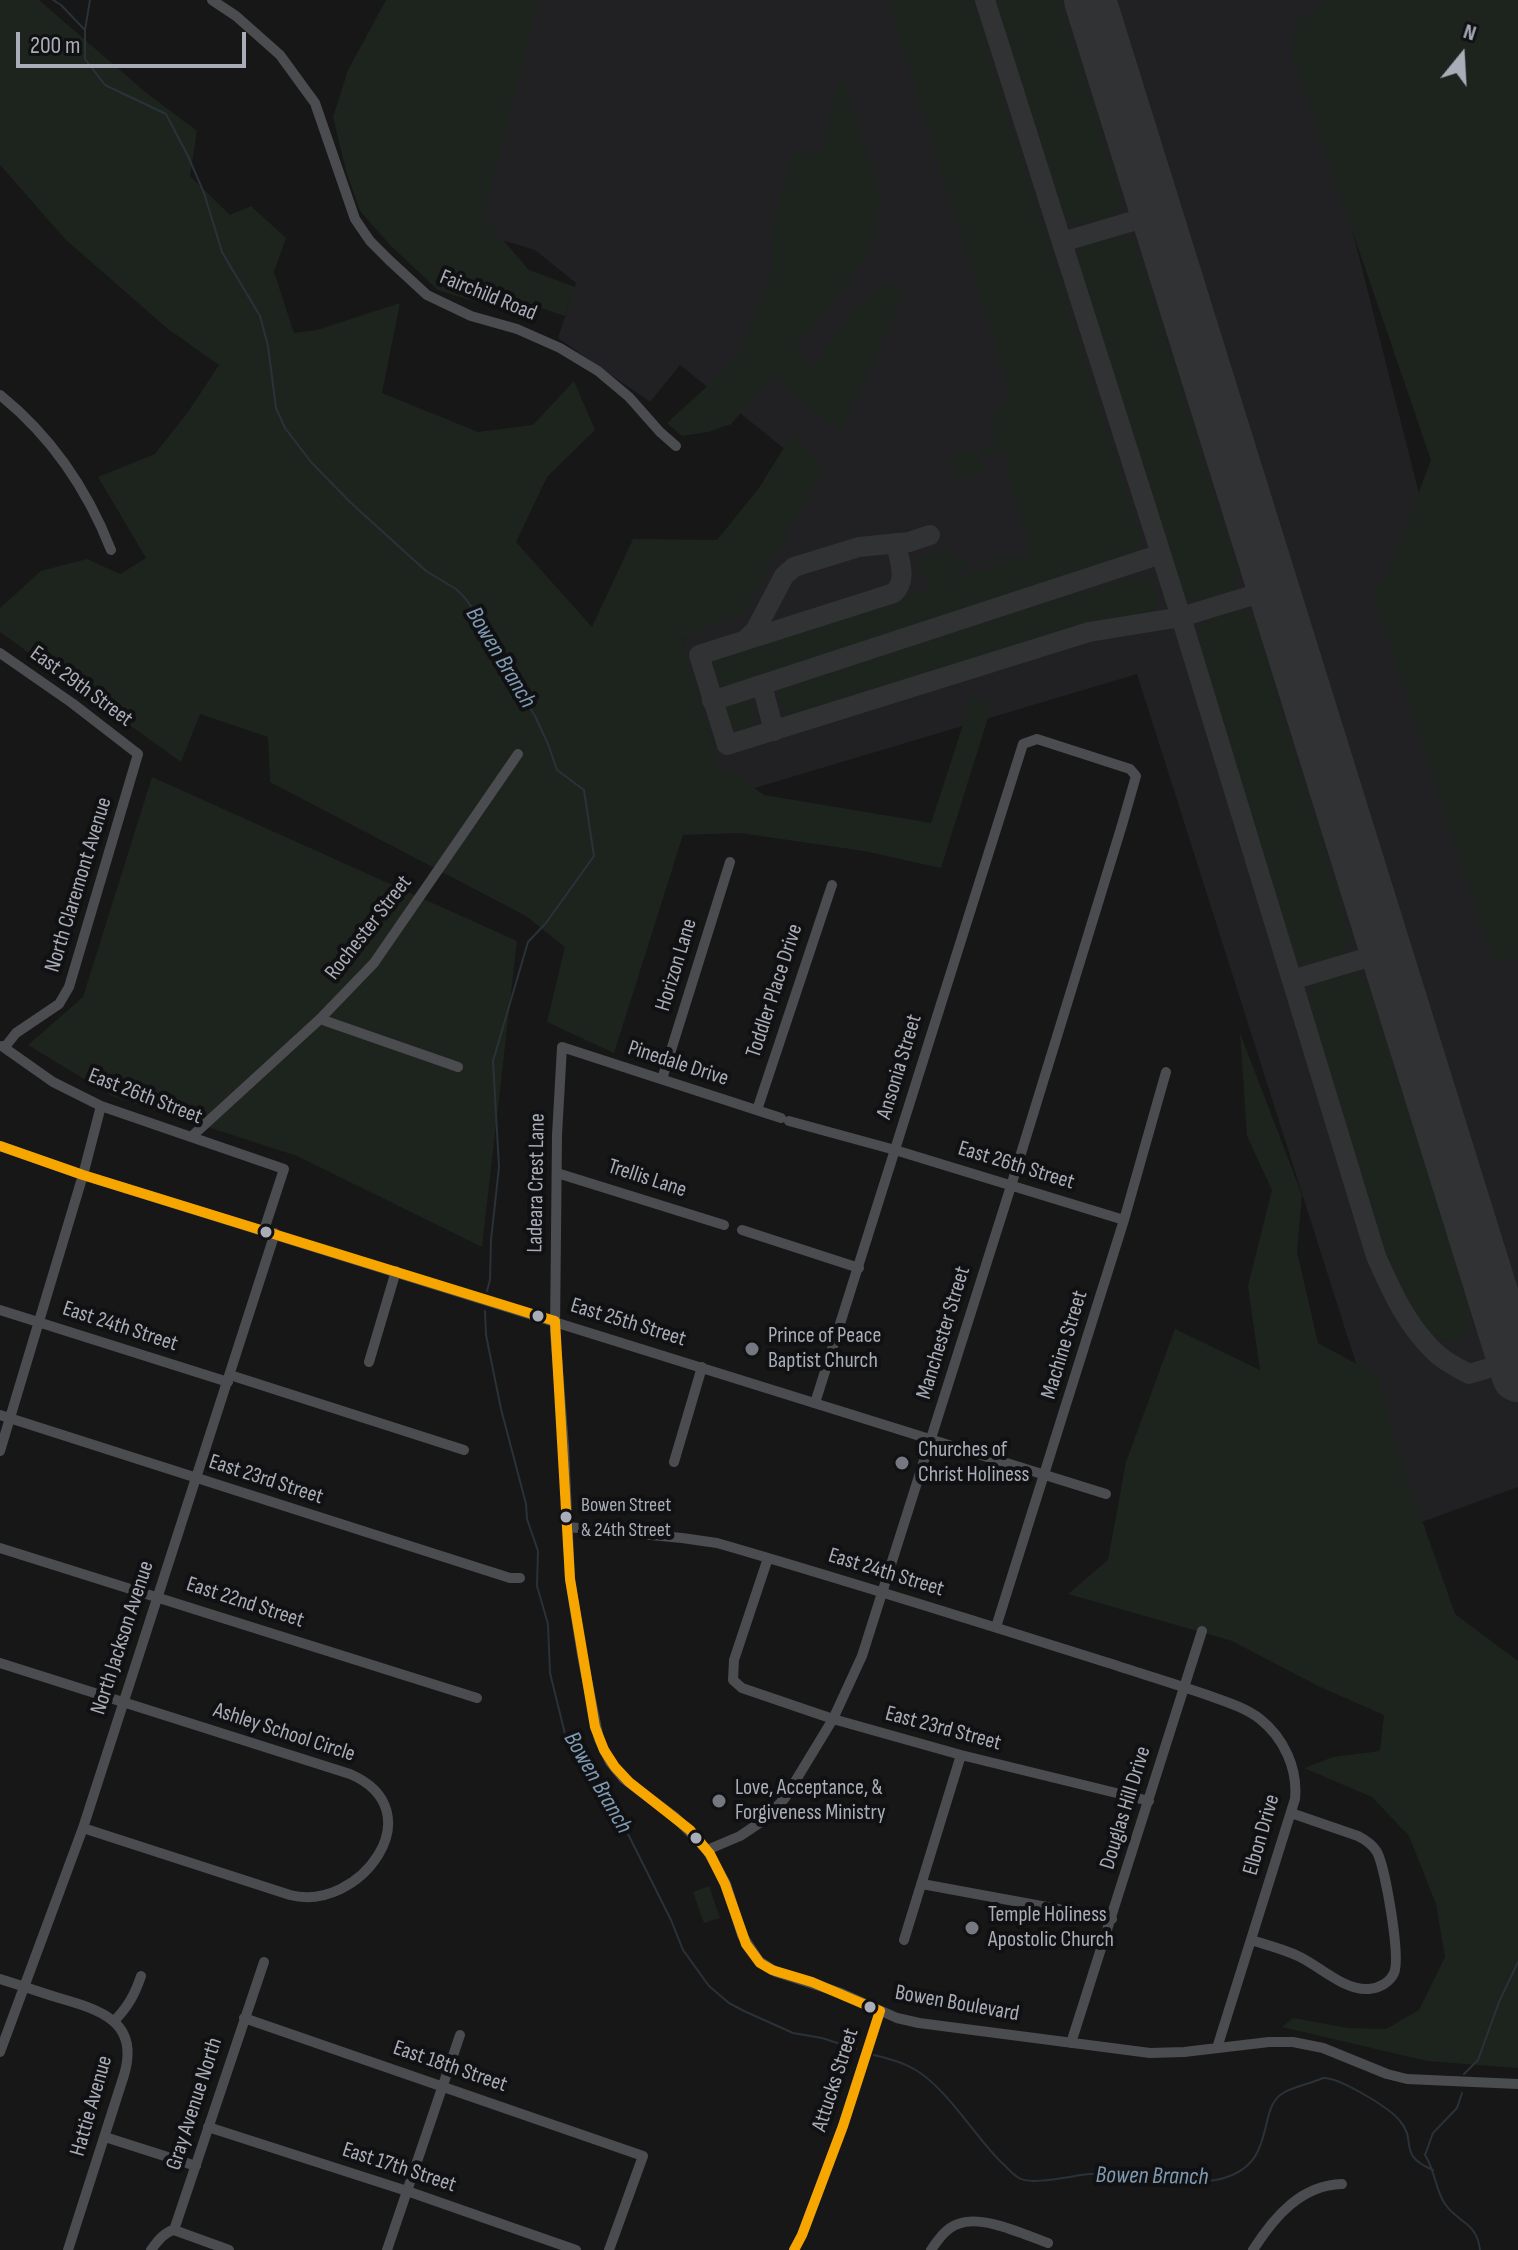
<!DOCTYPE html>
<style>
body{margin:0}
#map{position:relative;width:1518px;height:2250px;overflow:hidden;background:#171717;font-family:"Sofia Sans Condensed",sans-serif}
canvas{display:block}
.north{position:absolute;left:1422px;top:16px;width:80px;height:80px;-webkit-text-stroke:6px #111113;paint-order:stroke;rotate:18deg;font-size:22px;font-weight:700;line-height:32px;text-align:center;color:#a8adb8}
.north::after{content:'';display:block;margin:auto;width:28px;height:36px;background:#a8adb8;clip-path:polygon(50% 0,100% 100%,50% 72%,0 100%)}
.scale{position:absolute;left:16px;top:32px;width:230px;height:36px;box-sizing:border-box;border:4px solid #a8adb8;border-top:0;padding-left:10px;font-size:24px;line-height:28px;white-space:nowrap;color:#a8adb8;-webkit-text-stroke:6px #111113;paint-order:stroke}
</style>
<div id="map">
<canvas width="1518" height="2250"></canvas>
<div class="north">N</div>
<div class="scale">200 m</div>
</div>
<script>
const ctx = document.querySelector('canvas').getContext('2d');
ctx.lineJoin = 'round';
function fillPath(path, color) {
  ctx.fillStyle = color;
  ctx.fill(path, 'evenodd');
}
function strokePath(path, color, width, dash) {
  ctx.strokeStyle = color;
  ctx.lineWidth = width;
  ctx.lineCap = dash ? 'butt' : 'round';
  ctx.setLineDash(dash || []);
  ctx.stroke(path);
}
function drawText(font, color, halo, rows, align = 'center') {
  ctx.font = font + ' "Sofia Sans Condensed",sans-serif';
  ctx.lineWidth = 8;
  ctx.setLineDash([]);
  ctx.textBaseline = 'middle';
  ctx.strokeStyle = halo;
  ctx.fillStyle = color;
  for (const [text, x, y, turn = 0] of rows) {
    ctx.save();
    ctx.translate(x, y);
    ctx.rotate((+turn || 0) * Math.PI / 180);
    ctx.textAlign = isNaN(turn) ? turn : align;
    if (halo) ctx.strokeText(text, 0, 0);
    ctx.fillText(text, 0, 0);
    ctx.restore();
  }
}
fillPath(new Path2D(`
 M536,0H1379L1315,83L1518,884V1487L1408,1527L1137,674L711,801L680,623L791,454L680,365L650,402L558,338L576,283L535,250L492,237L483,218L487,188Z`), '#212123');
fillPath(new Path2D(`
 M0,0H39L144,91L197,131L190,176L230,215L251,206L286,238L274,272L294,333L317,330L400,303L382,393L478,432L533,425L574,381L595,430L547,477L516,542L592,627L633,539L717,540L759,488L793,433L824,466L745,612L682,638L718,762L764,795L931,823L972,697L992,705L941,868L864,851L740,833L683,835L614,1053L547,1022L565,947L526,916L270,782L268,737L200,714L181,762L0,632V608L41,571L87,559L120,574L146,558L98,477L155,454L188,412L219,365L168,329L66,240L0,165Z
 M386,0H538L483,217L529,270L575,287L565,316L517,300L492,307L438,290L390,245L360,211L346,171L333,117L348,70Z
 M888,0H972L1137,526C1143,547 1145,557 1123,566L728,689C705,681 706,667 723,653L929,588L926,576L922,575L917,557L939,551L941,557L947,555L944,550L949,548L953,561L966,558L967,564L964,570L952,575V579L1027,556L1026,552L983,565L974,563L971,556H974L977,563L1027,550L1030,546L1006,469L1010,467L1005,451L984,455L982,447L995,443L993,435L996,434L990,415C1000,407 1009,404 1009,388Z
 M996,0H1059L1121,195C1120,202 1120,209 1113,213C1106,219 1082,225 1073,222C1068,220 1066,217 1062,213Z
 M1325,0H1518V959L1493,960L1371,588L1387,576L1431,460L1292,55L1296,22L1322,5Z
 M841,74L881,197L874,236L863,262L795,349L812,370L859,302L893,282L904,296L841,430L808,408L775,374L731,424L708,432L682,436L667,423L736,360L773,271L774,222L793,154L821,153Z
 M1119,235L1127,236L1136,244L1239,574L1233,590C1216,597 1193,610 1181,590L1080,271C1074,241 1097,241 1119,235Z
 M978,449L983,472L958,481L950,459L923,467V465Z
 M1142,577L1149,579L1156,586L1158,600L1156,608L1145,617L1063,630L796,714C780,710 776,703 782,687L793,683L1016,612L1133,578Z
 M1240,610L1248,614L1256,625L1350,934L1352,943C1344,955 1320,966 1305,963C1299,962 1295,955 1292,950L1196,640C1200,618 1220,615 1240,610Z
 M726 715a15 15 0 1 1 30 0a15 15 0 1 1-30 0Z
 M152,777L517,941L482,1247L297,1156L112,1096L28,1045L83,997Z
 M1356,973L1364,979L1369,987L1470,1311C1470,1321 1470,1334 1460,1339C1426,1357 1392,1266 1384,1244L1308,1004C1307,979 1336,977 1356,973Z
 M1240,1033L1302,1195L1297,1252L1318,1343L1377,1375L1402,1463L1455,1614L1518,1661V2068L1427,2061L1282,2027L1293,2018L1348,2028L1386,2029L1419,2010L1445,1957L1436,1904L1409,1836L1372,1797L1304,1768L1333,1757L1380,1751L1384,1715L1320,1687L1232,1641L1068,1594L1108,1560L1126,1462L1175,1329L1260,1370L1248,1286L1272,1190L1247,1136Z
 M709,1886L720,1918L704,1923L693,1892Z`), '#1d241e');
strokePath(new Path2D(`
 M53,0L61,5L84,29
 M90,0L85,30V59L105,85L166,114L188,156L204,193L222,252L260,316L268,346L276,408L285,428L311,462L351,503L426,571L456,589L465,598L483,623L516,686L535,716L548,744L557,770L584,790L594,856L546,923L528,942L493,1061L499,1167L491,1240L490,1280L487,1291
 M485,1311L486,1335L501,1409L526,1504L527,1519L538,1551L537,1586L548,1624L550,1673L566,1738L584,1768L596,1779L619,1816L671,1920L683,1950L709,1986L729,2003L744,2011L793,2033L822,2038L856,2049
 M874,2055C887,2058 902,2062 914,2069C946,2087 974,2135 1001,2162C1007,2167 1012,2174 1019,2178C1031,2186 1074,2175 1090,2174C1118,2173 1147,2177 1175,2179C1191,2180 1209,2183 1224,2178C1278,2162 1256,2109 1283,2093C1293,2087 1312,2083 1323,2078C1339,2077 1390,2108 1400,2121C1418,2142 1396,2154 1433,2170
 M1464,2074L1478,2060L1499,2002L1518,1962
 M1462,2093L1457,2108L1433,2133L1425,2155C1435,2170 1435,2189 1445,2204C1458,2223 1477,2222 1480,2250`), '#2a3239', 2);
strokePath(new Path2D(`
 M985,0L1181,617L1376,1256C1392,1292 1407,1326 1436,1353C1445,1362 1458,1368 1469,1374L1513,1361
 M1062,242L1157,214
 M896,543C899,561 908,579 894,593L699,655L727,745L1089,632L1181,617L1273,589
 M746,639L755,631L784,576L794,567L859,547L909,542L930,535
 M762,685L774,731
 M712,701L1161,554
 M1292,980L1386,952`), '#313233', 20);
strokePath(new Path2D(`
 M1090,0L1518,1376`), '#313233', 52);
strokePath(new Path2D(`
 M212,0L236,16L280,55L315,103L355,219L370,241L389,260L427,295L471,316L517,329L560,348L598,371L629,397L660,432L676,446
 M0,395C51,436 87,489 111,550
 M0,653L72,703L138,754L69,987L59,1004L16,1033L5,1047
 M320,1019L458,1067
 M2,1046L53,1082L101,1106L284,1169L264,1230
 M662,1079L730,862
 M757,1110L832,885
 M781,1118L562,1047L557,1135L555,1332L564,1447L570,1579L582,1655L599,1739L610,1762L624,1779L675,1817L707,1850L726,1884L742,1935L759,1961L776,1972L841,1993L897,2018L919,2023L1150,2053L1184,2052L1269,2042H1293L1323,2048L1387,2074L1407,2079L1518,2084
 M789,1121L895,1150L1124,1220
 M191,1137L320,1019L374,963L518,754
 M0,1146L83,1175L1106,1494
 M557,1173L724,1225
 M742,1230L859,1268
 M0,1310L228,1382
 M369,1362L396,1271
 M230,1375L464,1450
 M0,1415L510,1578H520
 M0,1451L83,1175L101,1106
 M674,1462L702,1367
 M568,1527L682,1538L717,1543C849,1581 981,1623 1112,1664C1145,1675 1178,1685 1210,1696C1227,1702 1246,1708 1260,1719C1284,1738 1298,1769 1295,1799L1217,2048
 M0,1548L477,1698
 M768,1558L734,1660L733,1680L742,1688L833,1719L961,1755L1149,1801
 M996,1627L1124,1220L1166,1072
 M0,1663L350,1774C436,1811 359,1913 290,1895L83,1828
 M707,1850L740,1836L764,1820L785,1798L833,1719L862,1656L1011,1186L1122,825L1136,776L1130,769L1037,739L1023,744L815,1403
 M922,1884L1112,1919
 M904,1940L961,1755
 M1251,1940C1267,1945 1283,1949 1298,1956C1320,1966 1344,1991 1369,1989C1380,1988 1390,1982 1394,1973C1401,1957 1385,1867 1377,1852C1372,1844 1366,1840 1358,1836L1291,1813
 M0,1979C20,1985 39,1992 59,1998C101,2010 140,2022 124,2075L68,2250
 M244,2018L643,2156L609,2250
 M114,2021C128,2007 135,1994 141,1976
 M1071,2043L1202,1631
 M0,2052L83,1828L275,1233
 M208,2127L407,2191L576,2250
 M105,2137L196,2166
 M174,2230L229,2250
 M151,2250C157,2242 164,2232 174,2230L264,1962
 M387,2250L460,2035
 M794,2250L802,2235L843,2126L880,2011
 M931,2250C938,2240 946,2228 958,2224C982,2214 1025,2235 1048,2243
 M1253,2250C1274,2217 1301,2185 1342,2184`), '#4b4c50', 10);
strokePath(new Path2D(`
 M0,1146L83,1175L555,1321L570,1579L595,1727L604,1750L615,1767L629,1782L690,1830L710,1854L725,1884L746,1944L760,1963L772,1970L812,1982L880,2011L843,2126L802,2235L794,2250`), '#f7a600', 10);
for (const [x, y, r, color] of [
 [266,1232,7,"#a8adb8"],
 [538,1316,7,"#a8adb8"],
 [752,1349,8,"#757880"],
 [902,1463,8,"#757880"],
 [566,1517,7,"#a8adb8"],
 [719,1801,8,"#757880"],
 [696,1838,7,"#a8adb8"],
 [972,1928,8,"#757880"],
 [870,2007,7,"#a8adb8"]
]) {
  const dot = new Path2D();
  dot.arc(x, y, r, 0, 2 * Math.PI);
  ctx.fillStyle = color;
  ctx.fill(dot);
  strokePath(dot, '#111113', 3);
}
drawText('20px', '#a8adb8', '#111113', [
 ["Bowen Street",581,1506],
 ["& 24th Street",581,1531]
], 'left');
drawText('22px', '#a8adb8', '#111113', [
 ["Fairchild Road",488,296,22],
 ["East 29th Street",81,687,36],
 ["North Claremont Avenue",79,885,-73],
 ["Rochester Street",369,928,-52],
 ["Horizon Lane",677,965,-73],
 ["Toddler Place Drive",775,991,-72],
 ["Pinedale Drive",678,1064,18],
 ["Ansonia Street",900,1067,-73],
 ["East 26th Street",145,1097,21],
 ["East 26th Street",1016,1166,17],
 ["Trellis Lane",647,1179,18],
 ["Ladeara Crest Lane",537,1183,-89],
 ["East 25th Street",628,1323,17],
 ["East 24th Street",120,1327,18],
 ["Manchester Street",944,1333,-73],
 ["Machine Street",1065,1345,-73],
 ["East 23rd Street",266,1480,18],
 ["East 24th Street",886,1573,17],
 ["East 22nd Street",245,1603,18],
 ["North Jackson Avenue",123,1638,-72],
 ["East 23rd Street",943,1729,15],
 ["Ashley School Circle",284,1733,18],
 ["Douglas Hill Drive",1126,1808,-73],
 ["Elbon Drive",1262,1835,-74],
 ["Bowen Boulevard",957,2004,10],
 ["East 18th Street",450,2067,19],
 ["Attucks Street",836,2080,-72],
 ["Gray Avenue North",195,2104,-72],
 ["Hattie Avenue",92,2106,-74],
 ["East 17th Street",399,2168,18]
]);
drawText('22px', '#a8adb8', '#111113', [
 ["Prince of Peace",768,1336],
 ["Baptist Church",768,1361],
 ["Churches of",918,1450],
 ["Christ Holiness",918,1475],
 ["Love, Acceptance, &",735,1788],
 ["Forgiveness Ministry",735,1813],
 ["Temple Holiness",988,1915],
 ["Apostolic Church",988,1940]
], 'left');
drawText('italic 24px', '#7f9bb3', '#111113', [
 ["Bowen Branch",500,658,59],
 ["Bowen Branch",597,1783,60],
 ["Bowen Branch",1152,2177,1]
]);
</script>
